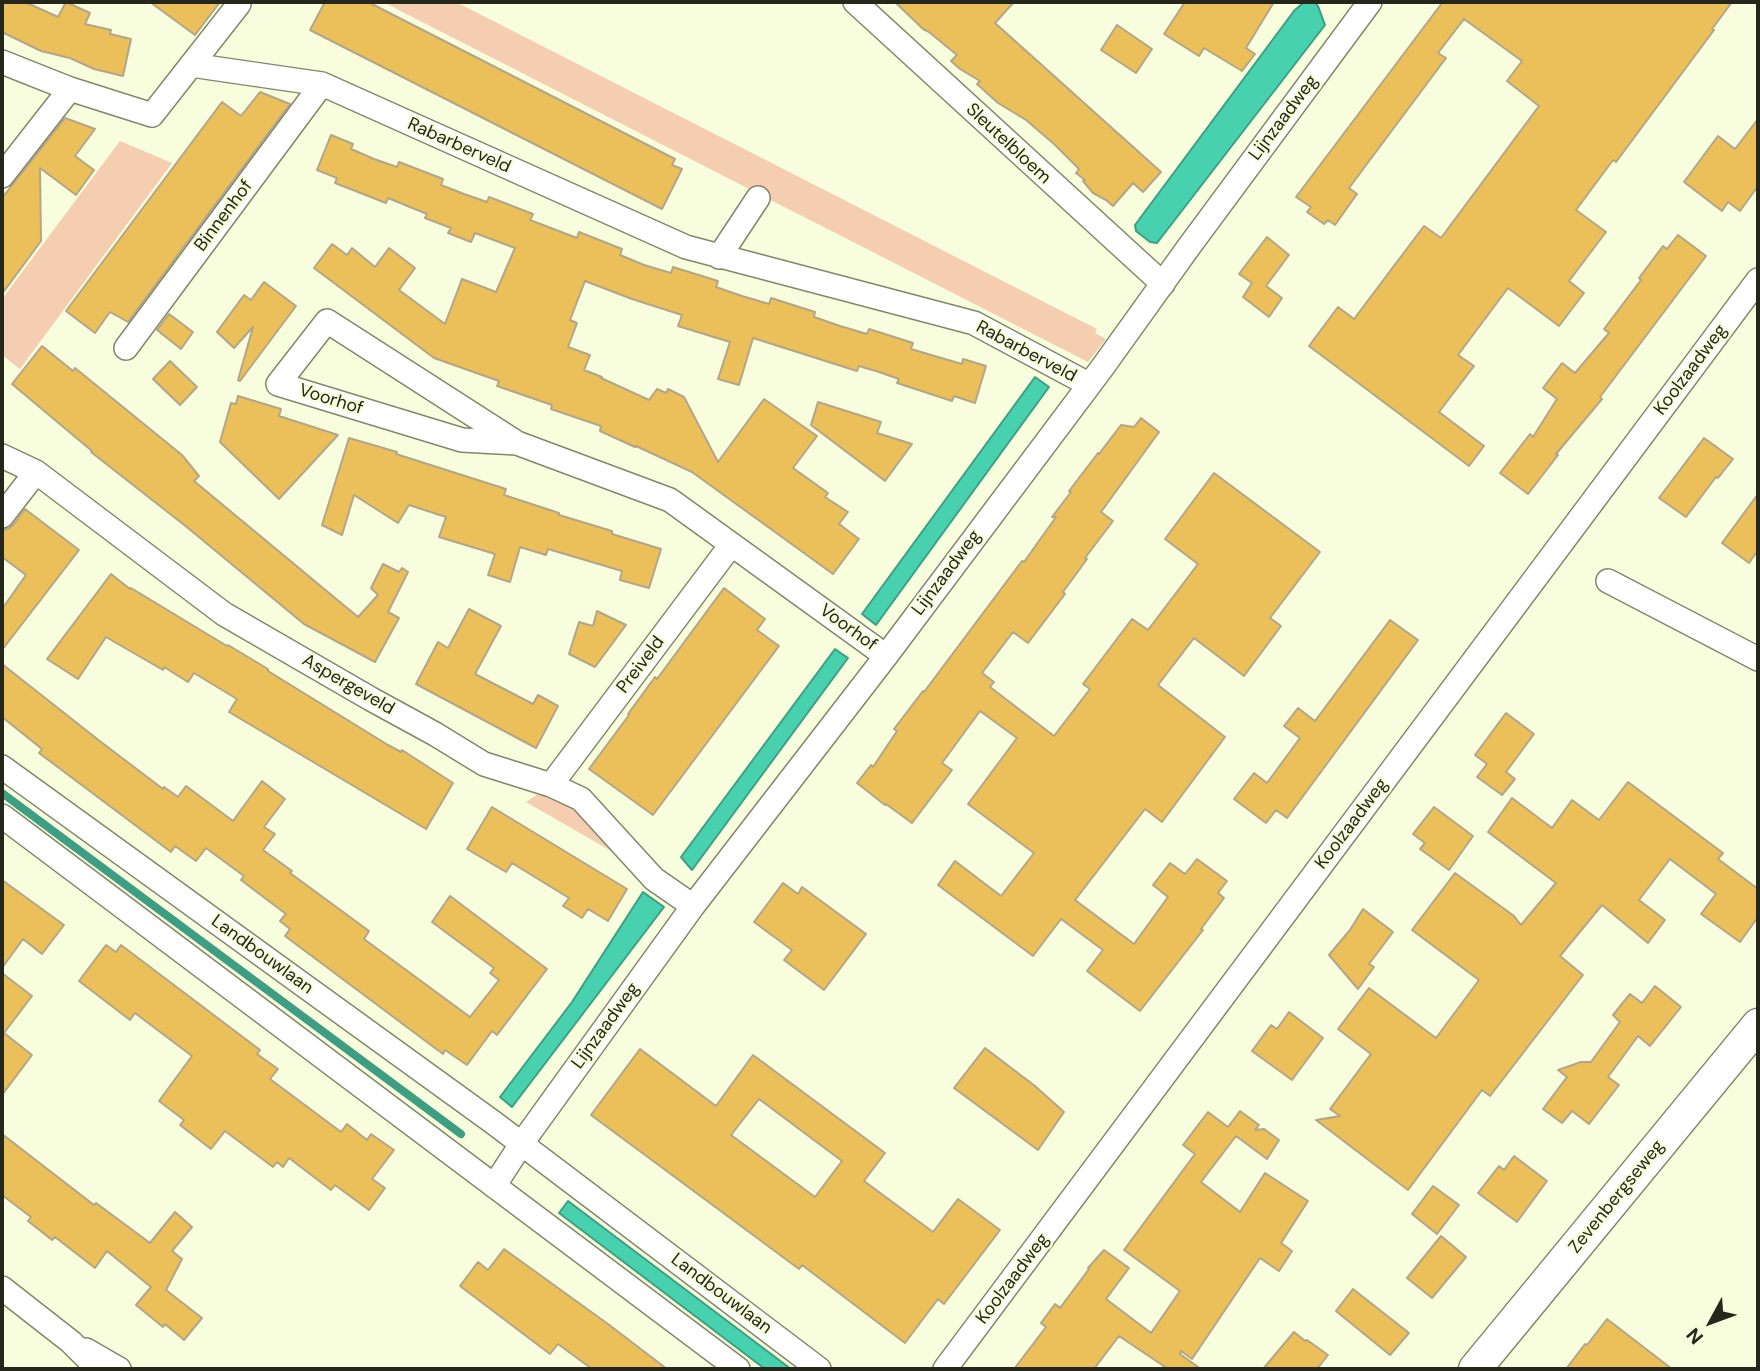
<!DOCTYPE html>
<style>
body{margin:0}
#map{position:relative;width:1760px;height:1371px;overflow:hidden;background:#f8fedd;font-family:"DM Sans",sans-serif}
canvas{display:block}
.frame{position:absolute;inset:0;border:4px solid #25271b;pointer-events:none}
.north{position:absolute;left:1676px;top:1287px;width:70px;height:70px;-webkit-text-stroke:5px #f8fedd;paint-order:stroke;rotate:229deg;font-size:19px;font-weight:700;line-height:28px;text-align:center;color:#25271b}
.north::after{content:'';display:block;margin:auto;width:24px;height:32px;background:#25271b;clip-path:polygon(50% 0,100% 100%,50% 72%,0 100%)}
</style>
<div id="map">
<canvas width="1760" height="1371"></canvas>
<div class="frame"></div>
<div class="north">N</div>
</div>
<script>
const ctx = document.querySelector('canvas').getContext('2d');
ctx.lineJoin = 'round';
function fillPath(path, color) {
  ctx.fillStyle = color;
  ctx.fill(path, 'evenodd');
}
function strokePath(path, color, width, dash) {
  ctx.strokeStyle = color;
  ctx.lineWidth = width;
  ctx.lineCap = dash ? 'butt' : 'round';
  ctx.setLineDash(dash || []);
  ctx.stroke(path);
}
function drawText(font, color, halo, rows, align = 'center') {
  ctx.font = font + ' "DM Sans",sans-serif';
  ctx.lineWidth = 5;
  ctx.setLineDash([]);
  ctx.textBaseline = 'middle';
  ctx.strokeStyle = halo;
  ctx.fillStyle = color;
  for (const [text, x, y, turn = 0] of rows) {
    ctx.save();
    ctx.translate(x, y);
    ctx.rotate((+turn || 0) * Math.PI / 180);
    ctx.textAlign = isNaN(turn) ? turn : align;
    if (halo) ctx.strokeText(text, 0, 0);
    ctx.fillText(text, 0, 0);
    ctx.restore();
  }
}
fillPath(new Path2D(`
 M383,2H456L1097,329L1095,333L1106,339L1088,362Z
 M120,141L172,163L20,369L2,355V299Z
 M541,792L575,805L625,859L526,802Z`), '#f5cdb0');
const water = new Path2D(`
 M1304,2H1314L1318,6L1325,25L1157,243L1150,242L1136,231L1135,225L1294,11Z
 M1035,377L1049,387L876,625L862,614Z
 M835,649L848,658L692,870L681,857Z
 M643,892L664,907L512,1107L500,1097L572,1002Z
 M568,1201L791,1369H765L559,1213Z`);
fillPath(water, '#47d1af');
strokePath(water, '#3d9e83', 2);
strokePath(new Path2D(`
 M2,793L461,1134`), '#3d9e83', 8);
const building = new Path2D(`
 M2,2H25L58,17L66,2L90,13L85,24L111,30L110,34L131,39L123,76L94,69L70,58L41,51L2,32Z
 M150,2H220L195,35Z
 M325,2H368L675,159L672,165L682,169L662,209L310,30Z
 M895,2H1014L995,23L1161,172L1143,192L1133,183L1113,206L1106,200L1093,193L1083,181L1085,180L1076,173L1079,169L1054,144L1026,120L998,103L977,84L980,81L960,69L951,61L957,55L929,32L923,29Z
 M1185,2H1274L1246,48L1255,54L1242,71L1204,48L1199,56L1164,34Z
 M1440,2H1732L1712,29L1714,30L1616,162L1613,160L1576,210L1606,232L1569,281L1584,293L1559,326L1508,288L1458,355L1474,366L1439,412L1484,446L1469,466L1309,346L1338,307L1354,319L1424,226L1441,238L1539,106L1507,81L1522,61L1464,19L1438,53L1446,58L1349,188L1357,194L1335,225L1328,220L1324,224L1307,212L1311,207L1296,197L1442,3Z
 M1117,25L1152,49L1136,73L1101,50Z
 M260,92L290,104L128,322L110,312L95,333L66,311L222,102L241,116Z
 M65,118L95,129L75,156L94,170L76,195L40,168L41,241L2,294V198Z
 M1758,119V186L1740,211L1728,202L1722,211L1684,182L1718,136L1735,149Z
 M331,135L353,144L351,149L374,159L397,167L399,162L443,179L441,185L464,194L487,202L489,197L533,214L530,220L577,238L579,232L622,249L620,255L644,265L671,273L673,267L718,281L716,287L742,296L769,304L771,298L815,312L814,317L840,326L867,334L869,329L913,343L911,349L938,357L962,364L963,359L986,366L975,403L954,396L952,401L897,383L899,379L879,372L859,366L857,371L753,338L739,385L718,379L730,342L678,326L682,315L632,299L585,281L570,320L577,323L568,347L590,355L584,370L602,377L601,378L649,400L657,389L666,393L668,389L684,397L718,462L764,399L817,436L793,468L828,493L825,497L848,512L839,524L859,539L833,574L692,472L636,446L635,447L600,431L601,426L551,409L552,405L497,386L499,381L434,358L314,268L332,244L347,255L352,248L375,267L389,248L415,268L399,290L445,324L462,279L496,292L515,248L475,233L471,242L448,233L451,228L425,218L427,214L388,198L386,203L335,183L337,178L317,170Z
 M1678,235L1706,256L1600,397L1602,399L1556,454L1558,455L1528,494L1500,473L1530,434L1533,437L1557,399L1543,388L1562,363L1575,373L1609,333L1604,329L1641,280L1639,278L1663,246L1667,249Z
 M1267,237L1289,255L1266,286L1282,298L1269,317L1243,297L1252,283L1239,274Z
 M264,282L296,306L240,381L238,380L253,327L234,348L217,332L244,295L251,300Z
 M169,314L193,332L181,349L157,330Z
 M42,346L73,371L75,368L182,455L199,476L194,481L358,617L378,595L371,588L383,564L399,572L402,568L408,572L388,612L399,618L375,662L304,624L188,528L91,452L92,451L12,384Z
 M170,361L197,387L180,405L153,379Z
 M238,396L281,409L279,416L338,435L279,499L220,442L231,403L236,404Z
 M818,402L881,422L877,433L912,444L885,481L811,425Z
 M1141,418L1159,432L1101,512L1113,521L1085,558L1087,559L1063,592L1065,594L1028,643L1013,632L982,673L994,682L990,687L1054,736L1090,689L1083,684L1132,619L1148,630L1198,564L1165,539L1214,473L1320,552L1270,618L1281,626L1244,676L1194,638L1158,685L1225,737L1162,822L1145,809L1075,900L1134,944L1168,897L1153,885L1170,863L1185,874L1197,859L1227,881L1218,893L1224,898L1201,929L1203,930L1140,1011L1087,971L1103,950L1061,919L1033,956L938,885L955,861L1001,896L1034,853L968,804L1017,738L980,711L942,763L952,770L912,823L886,804L885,805L857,783L871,765L873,767L897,731L894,729L923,691L924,692L1022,561L1024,562L1056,517H1052L1071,492L1069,491L1098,453L1099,454L1121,425L1134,427Z
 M349,438L397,452L396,454L506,489L504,495L559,513V515L612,531V534L661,549L649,588L620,580L622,571L548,549L546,555L520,547L510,582L488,575L495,554L439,537L446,517L409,505L398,523L354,495L342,535L322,525Z
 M1704,438L1733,459L1718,478L1716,477L1686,517L1659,498Z
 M1758,494V550L1749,563L1722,543Z
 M25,509L79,550L2,650V609L26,575L2,557V530L8,529L13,525Z
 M111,574L130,589L131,588L227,646L228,645L268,669V671L388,745L401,752L402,750L453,783L426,829L229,712L237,699L194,673L188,682L164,667L163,670L106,637L78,679L47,659Z
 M724,588L765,619L757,630L779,646L653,815L589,769L629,715L628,714L655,677L657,679Z
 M469,609L501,626L475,674L533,704L538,695L558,706L536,748L416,684L438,642L448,648Z
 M597,611L626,625L595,667L569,654L579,622L593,626Z
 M1390,620L1418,640L1287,818L1276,810L1266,823L1234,799L1254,773L1267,783L1300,738L1284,726L1298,708L1315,721Z
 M2,664L101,742L163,789L164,787L178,797L186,786L233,821L262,781L285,799L264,827L275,834L263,850L292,871L290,873L369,931L364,939L470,1017L499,980L490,973L494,968L432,922L450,896L547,969L497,1035L492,1031L467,1065L445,1050L443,1054L285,936L290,929L280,921L286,914L241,880L244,876L206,848L196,861L175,846L171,852L39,753L42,749L2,717Z
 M1506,713L1534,734L1506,772L1515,779L1502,795L1477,777L1487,764L1475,755Z
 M1628,782L1723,853L1718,859L1758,889V917L1740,942L1701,914L1716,894L1670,859L1639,900L1665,920L1648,943L1602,905L1560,956L1583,975L1490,1096L1482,1090L1408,1190L1316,1120L1340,1116L1330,1109L1371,1054L1338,1029L1369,988L1436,1038L1479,980L1412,930L1455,873L1514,916L1521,925L1556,883L1488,832L1512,798L1552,828L1572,800L1599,820Z
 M492,807L627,889L608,921L588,909L582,918L563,906L569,898L512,863L506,872L467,849Z
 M1434,807L1473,836L1449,870L1420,849L1425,843L1413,834Z
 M2,880L64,925L42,954L23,939L2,968Z
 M783,883L798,894L802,887L866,934L824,990L784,960L792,950L754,922Z
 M1363,909L1393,932L1369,964L1374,967L1358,989L1329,955L1350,930Z
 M106,945L116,952L121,945L260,1050L257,1054L278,1069L270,1079L341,1132L347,1124L367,1140L371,1134L394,1150L372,1179L385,1188L369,1210L335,1185L331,1190L289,1158L283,1167L277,1162L273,1167L225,1131L211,1149L180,1125L184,1120L159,1101L192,1056L135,1013L130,1020L79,981Z
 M2,973L32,996L4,1033L32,1055L2,1095Z
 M1655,986L1681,1007L1650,1046L1638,1036L1608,1077L1619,1085L1589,1124L1572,1111L1562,1123L1543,1109L1567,1077L1558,1070L1581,1062H1591L1620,1022L1613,1015L1630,994L1642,1003Z
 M1289,1012L1323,1038L1292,1080L1252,1051L1271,1025L1277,1029Z
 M985,1048L1035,1086L1064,1112L1038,1150L954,1088Z
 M640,1049L716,1106L753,1055L885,1153L864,1181L933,1232L958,1199L1000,1230L944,1304L938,1299L905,1343L802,1265L799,1269L591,1115ZM759,1099L842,1161L815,1197L731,1135Z
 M1240,1111L1259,1125L1255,1130L1264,1129L1279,1140L1267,1159L1236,1136L1201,1182L1240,1212L1265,1173L1308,1201L1281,1243L1292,1251L1279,1271L1260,1258L1192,1359L1181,1351L1180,1354L1201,1369H1168L1119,1336L1094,1369H1014L1046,1327L1041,1323L1055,1304L1060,1308L1089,1269L1088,1268L1104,1250L1129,1268L1106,1299L1151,1333L1180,1291L1124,1250L1195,1154L1183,1145L1208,1112L1228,1127Z
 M2,1134L94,1205L96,1203L150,1243L175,1212L192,1227L172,1251L182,1259L166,1290L202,1318L184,1340L165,1324L163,1327L136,1305L151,1287L107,1251L95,1268L55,1237L52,1240L28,1221L31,1217L2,1195Z
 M1514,1156L1547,1181L1517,1222L1478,1193L1499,1166L1504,1170Z
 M1433,1186L1459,1205L1437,1234L1412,1214Z
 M1441,1236L1466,1257L1432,1298L1407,1278Z
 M504,1249L608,1324L667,1369H592L558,1344L550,1354L460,1286L478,1262L488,1270Z
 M1353,1289L1409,1333L1390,1355L1336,1311Z
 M1607,1319L1672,1369H1566L1585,1344L1587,1345Z
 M1294,1332L1305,1341L1307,1340L1328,1355L1317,1369H1263Z`);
fillPath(building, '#ebc05b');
strokePath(building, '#b2a588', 2);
const street = new Path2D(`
 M855,2L1163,284
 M2,62L70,89L152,115L239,4
 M191,65L322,84L686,247L974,323L1088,384
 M2,176L70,89
 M719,257L758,198
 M126,348L322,84
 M517,443L462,440L278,384L327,321L517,443L670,500L886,656
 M2,456L36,472L224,614L371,699L435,734L484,764L551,785L581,799L654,879L693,906
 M2,516L36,472
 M1608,581L1758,659
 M2,767L494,1123L819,1369
 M551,785L731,545
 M2,816L738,1369
 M494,1186L522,1143L693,906L886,656L1102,368L1188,248L1370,2
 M2,1288L71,1342L98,1369
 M86,1350L119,1369
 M945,1369L1758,280`);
const secondary = new Path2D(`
 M1475,1369L1758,1025`);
strokePath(street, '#82876a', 26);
strokePath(secondary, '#82876a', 35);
strokePath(street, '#fff', 23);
strokePath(secondary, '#fff', 32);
drawText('18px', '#25271b', '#f8fedd', [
 ["Lijnzaadweg",1284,118,-53],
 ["Sleutelbloem",1008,144,43],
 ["Rabarberveld",459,146,24],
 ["Binnenhof",224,216,-53],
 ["Rabarberveld",1026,352,28],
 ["Koolzaadweg",1691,370,-53],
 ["Voorhof",331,400,17],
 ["Lijnzaadweg",947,573,-53],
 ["Voorhof",848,628,36],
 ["Preiveld",641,665,-53],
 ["Aspergeveld",348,685,30],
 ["Koolzaadweg",1352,824,-53],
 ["Landbouwlaan",262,955,36],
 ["Lijnzaadweg",606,1026,-54],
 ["Zevenbergseweg",1617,1197,-51],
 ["Koolzaadweg",1013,1279,-53],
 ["Landbouwlaan",721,1294,37]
]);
</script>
